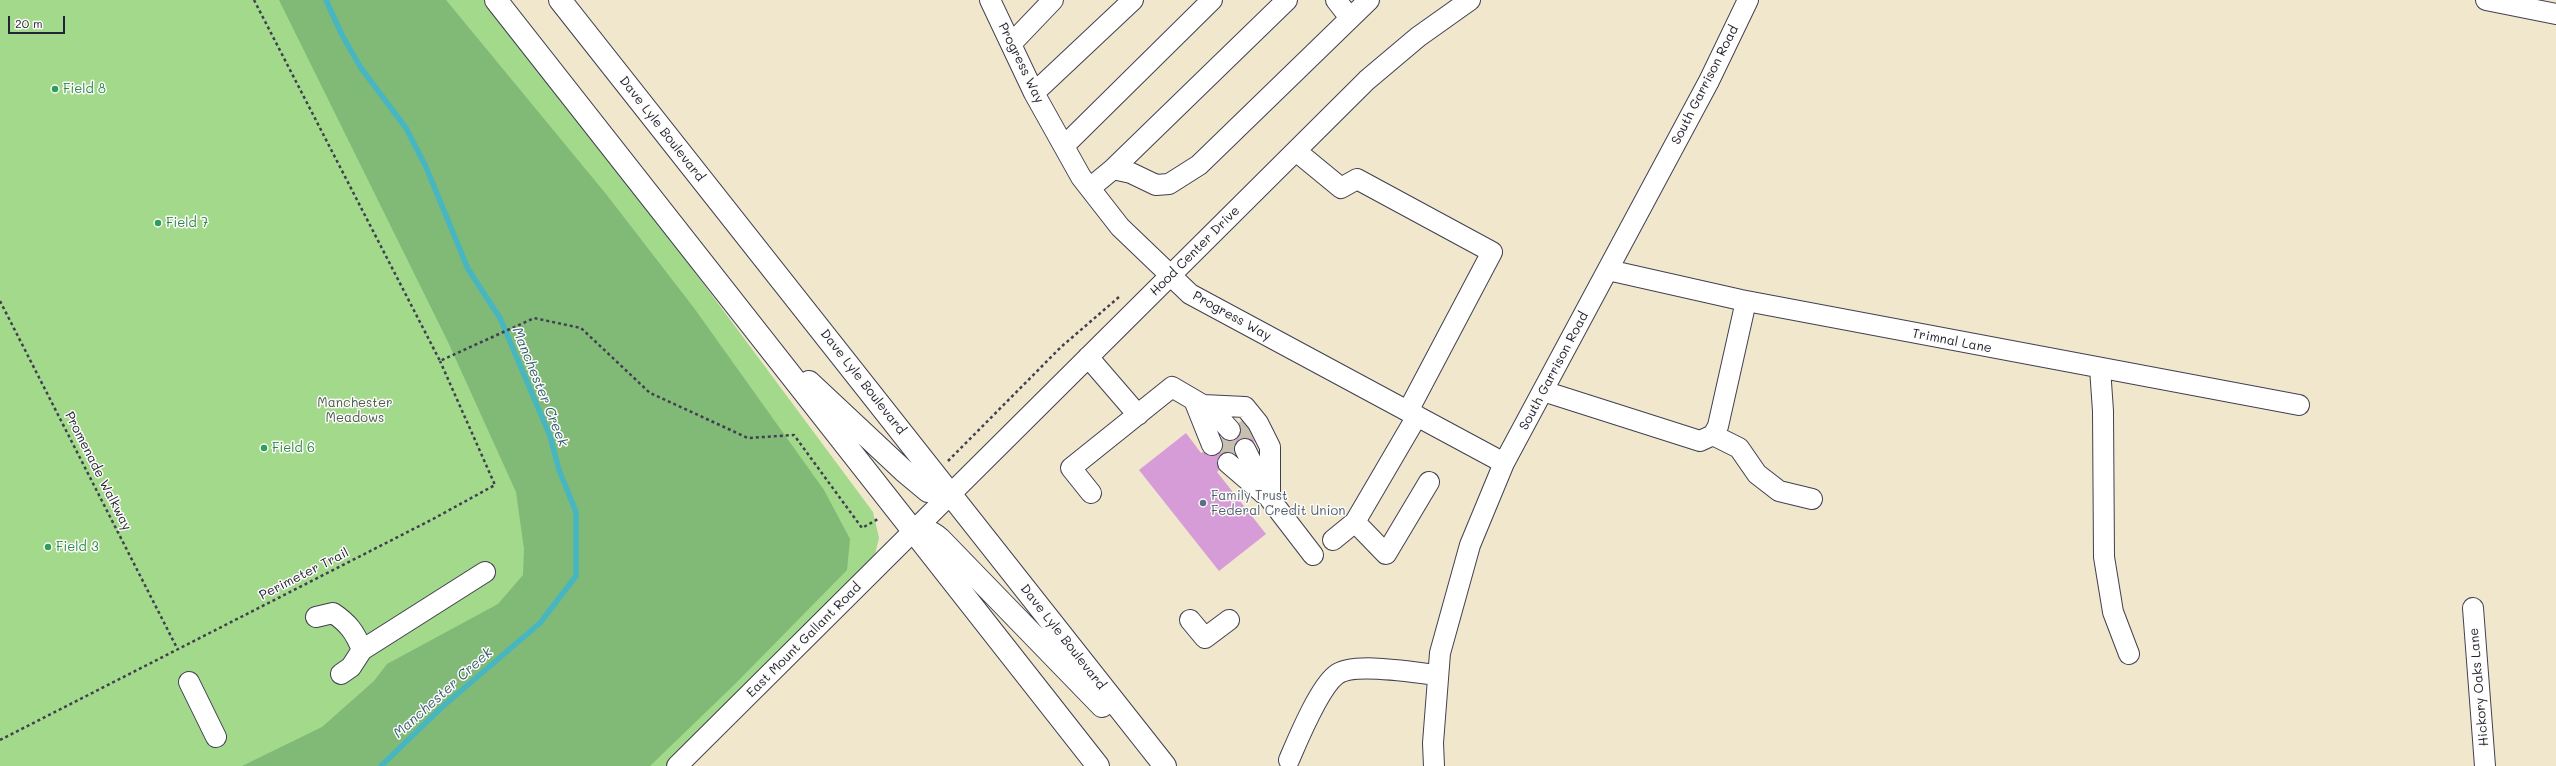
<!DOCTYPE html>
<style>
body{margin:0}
#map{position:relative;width:2556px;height:766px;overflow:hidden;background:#f1e7cc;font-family:Mali,sans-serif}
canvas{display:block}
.scale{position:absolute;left:8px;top:16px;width:57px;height:18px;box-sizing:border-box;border:2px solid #22223b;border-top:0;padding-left:5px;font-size:12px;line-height:14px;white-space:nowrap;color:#22223b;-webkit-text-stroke:3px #fdfcf7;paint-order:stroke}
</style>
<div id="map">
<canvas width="2556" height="766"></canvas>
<div class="scale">20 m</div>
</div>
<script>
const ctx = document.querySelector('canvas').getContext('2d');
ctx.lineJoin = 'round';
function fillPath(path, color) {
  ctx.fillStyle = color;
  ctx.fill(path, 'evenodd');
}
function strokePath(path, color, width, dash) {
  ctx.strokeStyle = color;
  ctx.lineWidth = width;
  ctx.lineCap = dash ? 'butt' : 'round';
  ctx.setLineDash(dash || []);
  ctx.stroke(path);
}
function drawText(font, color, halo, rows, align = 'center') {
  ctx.font = font + ' Mali,sans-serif';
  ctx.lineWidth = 3;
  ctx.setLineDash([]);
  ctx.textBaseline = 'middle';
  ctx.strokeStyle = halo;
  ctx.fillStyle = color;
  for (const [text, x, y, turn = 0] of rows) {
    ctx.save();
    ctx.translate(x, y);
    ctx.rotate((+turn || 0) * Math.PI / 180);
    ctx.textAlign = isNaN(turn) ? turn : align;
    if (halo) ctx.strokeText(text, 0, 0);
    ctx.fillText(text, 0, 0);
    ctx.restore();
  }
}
fillPath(new Path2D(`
 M0,0H484L613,162L873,512L879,538L872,566L667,766H0Z`), '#a2d98b');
fillPath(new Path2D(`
 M279,0H446L606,194L694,308L824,490L850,539L847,570L735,684L650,766H242L322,727L374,681L387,664L498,604L523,575L524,549L516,492L448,342Z`), '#81b977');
strokePath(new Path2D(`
 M326,0L342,35L361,68L406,128L426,167L468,269L500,318L550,436L559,470L576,512V576L540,623L441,708L381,766`), '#48b6c1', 5.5);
fillPath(new Path2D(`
 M1242,421L1255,442L1246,438L1240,439L1234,448L1235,454L1225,452L1219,456L1217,461L1219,470L1217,472L1266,534L1219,571L1139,470L1186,433L1201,453L1203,452L1210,456L1217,455L1223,447L1221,438L1232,441L1238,438L1241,433L1239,423Z`), '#d59cd8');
strokePath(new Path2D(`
 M1240,422L1254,443
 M1221,438L1237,457`), '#c8c0af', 20, [20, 10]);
const minor = new Path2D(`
 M990,0L1034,93L1081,177L1120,227L1190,294L1504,463
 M1336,0L1350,18
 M2486,0L2556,14
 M1011,44L1053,0
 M1034,93L1133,0
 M1064,146L1212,0
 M1296,151L1341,188L1357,179L1492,252L1408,411
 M1113,169L1287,0
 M1090,188L1113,169L1131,173L1156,185L1169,184L1199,165L1369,0
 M1608,270L1741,300L2299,405
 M1088,357L1138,415
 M2100,368L2103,411L2104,557L2113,612L2129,654
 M1543,391L1700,441L1713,435L1718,426L1746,301
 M1194,400L1212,445
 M1203,405L1245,407L1258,423L1270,447V499
 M1713,435L1739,448L1757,474L1779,491L1812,499
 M1245,449L1270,499L1313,555
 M1228,463L1264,494
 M1091,493L1071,468L1172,387L1213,411L1230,430
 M1355,522L1386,554L1429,482
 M1333,540L1355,522L1417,416
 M2473,608L2485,766
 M316,617L333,613C348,623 355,632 362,650L351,667L341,674
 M1190,620L1205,638L1229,620
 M362,650L485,572
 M189,682L216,737
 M1289,760C1298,739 1319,688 1336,675C1353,661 1416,673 1438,675
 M677,766L1367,80L1418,37L1470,0
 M1434,766L1433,743L1440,653L1470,545L1504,463L1709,81L1748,0`);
const major = new Path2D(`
 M496,0L1098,766
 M560,0L1165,766
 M809,382L904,471L928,491L952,493
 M913,532C925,529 931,531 940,539L1102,706`);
strokePath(minor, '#414051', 22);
strokePath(major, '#414051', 24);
strokePath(new Path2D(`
 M254,0L440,361L534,318L581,328L650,393L748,438L794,435L862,528L878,519
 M0,301L178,650
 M948,461L1061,347L1119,297
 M0,740L433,519L495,485L440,361`), '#414051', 2.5, [3, 3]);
strokePath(minor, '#fff', 20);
strokePath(major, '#fff', 22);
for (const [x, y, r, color] of [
 [55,89,4,"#2e9e5b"],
 [158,223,4,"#2e9e5b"],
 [264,448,4,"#2e9e5b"],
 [1203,503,4,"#5c6f8a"],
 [48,547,4,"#2e9e5b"]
]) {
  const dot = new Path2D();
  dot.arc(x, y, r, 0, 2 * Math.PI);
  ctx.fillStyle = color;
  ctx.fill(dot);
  strokePath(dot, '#fdfcf7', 1.5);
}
drawText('13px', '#22223b', '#fdfcf7', [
 ["Progress Way",1021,63,64],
 ["South Garrison Road",1705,85,-63],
 ["Dave Lyle Boulevard",662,129,52],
 ["Hood Center Drive",1195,251,-45],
 ["Progress Way",1232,316,29],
 ["Trimnal Lane",1952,341,11],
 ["South Garrison Road",1554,371,-62],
 ["Dave Lyle Boulevard",863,382,52],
 ["Promenade Walkway",98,471,63],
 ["Perimeter Trail",304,574,-27],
 ["Dave Lyle Boulevard",1063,637,52],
 ["East Mount Gallant Road",804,640,-45],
 ["Hickory Oaks Lane",2479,687,-95]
]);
drawText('13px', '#27864d', '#fdfcf7', [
 ["Field 8",63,89],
 ["Field 7",166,223],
 ["Field 6",272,448],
 ["Field 3",56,547]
], 'left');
drawText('13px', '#485953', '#fdfcf7', [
 ["Manchester",355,403],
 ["Meadows",355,418]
]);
drawText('13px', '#4e5e75', '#fdfcf7', [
 ["Family Trust",1211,496],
 ["Federal Credit Union",1211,511]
], 'left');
drawText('italic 14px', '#315d71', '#fdfcf7', [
 ["Manchester Creek",540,387,68],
 ["Manchester Creek",443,693,-42]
]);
</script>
